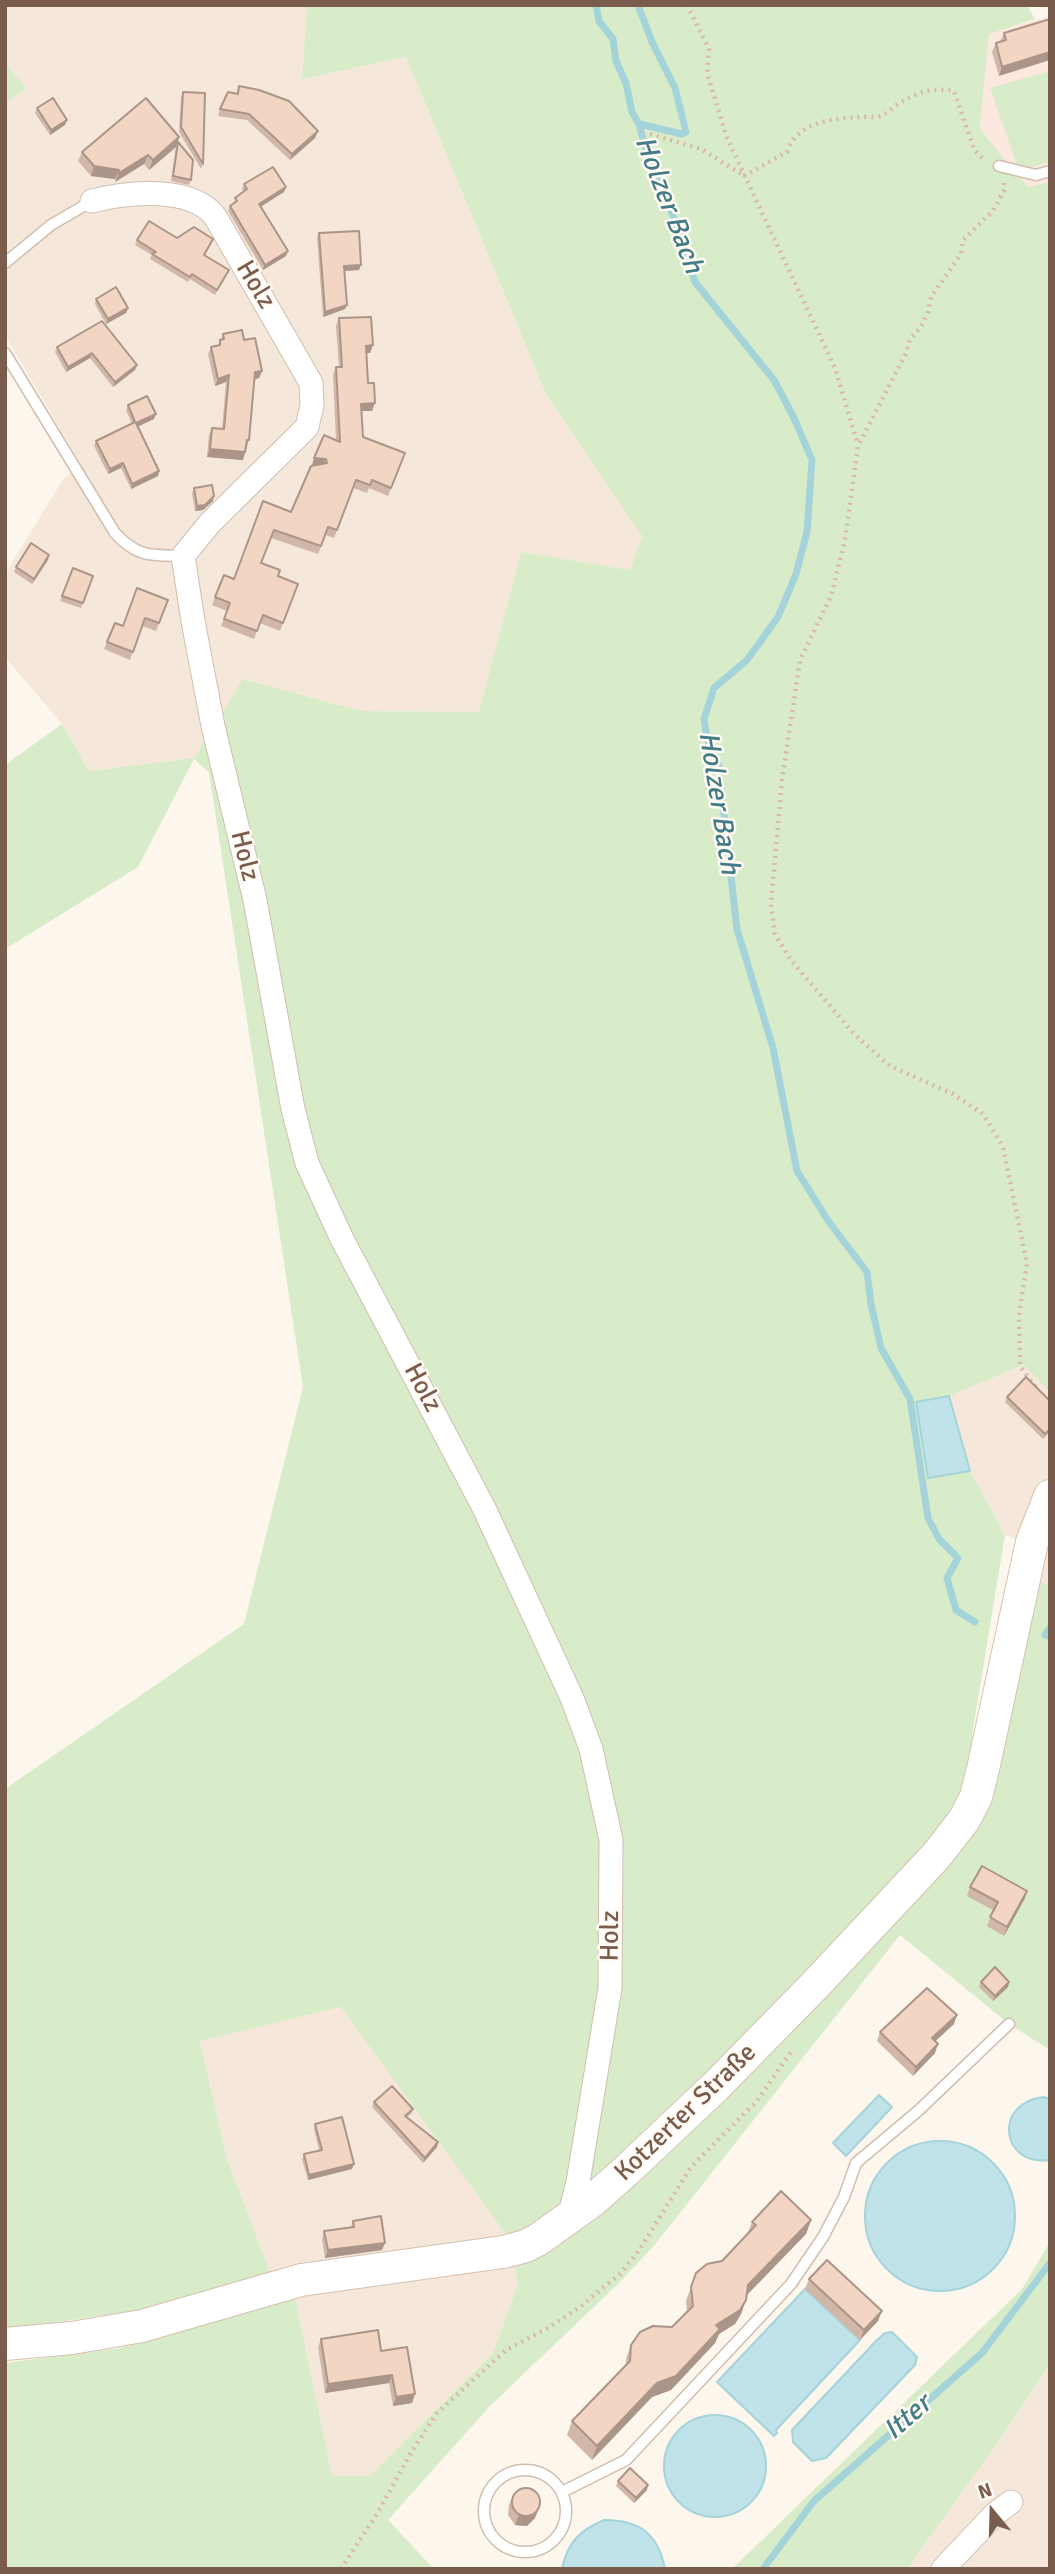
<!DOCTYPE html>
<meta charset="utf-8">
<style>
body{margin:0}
#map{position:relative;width:1055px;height:2574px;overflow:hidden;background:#fdf6ec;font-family:Signika,sans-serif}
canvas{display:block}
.frame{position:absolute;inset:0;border:7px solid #7a5c4d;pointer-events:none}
.north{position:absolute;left:957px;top:2476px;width:70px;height:70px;-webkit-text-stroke:5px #fffaf3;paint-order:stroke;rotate:341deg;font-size:19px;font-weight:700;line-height:28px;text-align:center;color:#7a5c4d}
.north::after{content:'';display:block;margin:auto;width:24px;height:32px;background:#7a5c4d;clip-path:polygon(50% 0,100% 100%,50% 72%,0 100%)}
</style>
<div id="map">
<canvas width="1055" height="2574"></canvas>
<div class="frame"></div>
<div class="north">N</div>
</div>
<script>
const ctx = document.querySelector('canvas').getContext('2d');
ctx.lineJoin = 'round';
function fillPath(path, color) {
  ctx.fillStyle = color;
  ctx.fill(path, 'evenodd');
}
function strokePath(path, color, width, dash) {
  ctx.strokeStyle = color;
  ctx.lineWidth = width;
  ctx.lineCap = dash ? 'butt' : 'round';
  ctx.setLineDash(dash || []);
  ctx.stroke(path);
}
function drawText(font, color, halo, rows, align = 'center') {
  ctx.font = font + ' Signika,sans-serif';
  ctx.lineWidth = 5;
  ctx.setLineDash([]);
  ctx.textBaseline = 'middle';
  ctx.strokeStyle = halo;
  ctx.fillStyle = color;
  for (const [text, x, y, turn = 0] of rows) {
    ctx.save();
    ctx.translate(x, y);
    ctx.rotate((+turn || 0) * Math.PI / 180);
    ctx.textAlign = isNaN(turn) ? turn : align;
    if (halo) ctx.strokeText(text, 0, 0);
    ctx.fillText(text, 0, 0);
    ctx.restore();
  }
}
fillPath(new Path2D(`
 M5,5H307L302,79L406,57L546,394L642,536L630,570L521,552L479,712L361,711L244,679L194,758L89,771L62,724L5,657V574L64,478L81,465L5,335V103L25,89L5,62Z
 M1025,1365L1050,1392V1586L1035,1579L1043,1550L1005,1535L970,1471L949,1396Z
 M342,2007L508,2237L518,2284L493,2353L370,2476H332L295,2297L271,2275L227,2159L200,2040Z
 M1050,2364V2569H907L998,2442Z`), '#f5e8da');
fillPath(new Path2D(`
 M1050,16V182L1028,188L980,129L989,33Z`), '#fde8e0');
fillPath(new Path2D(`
 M307,5H1027L1035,19L989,34L980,129L1028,187L1050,182V1392L1024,1365L949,1396L970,1471L1005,1535L972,1735L1001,1744L1035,1579L1050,1586V2050L1009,2024L900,1935L653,2247L618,2284L490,2406L388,2520L434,2569H5V2363L121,2348L221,2316L295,2297L332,2476H370L493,2353L518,2284L508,2237L341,2007L200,2041L227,2159L271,2275L159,2307L5,2330V1789L244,1624L303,1387L209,772L194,759L138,867L5,949V765L62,724L89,771L194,758L243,679L361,711L479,712L521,552L630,570L642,536L546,394L406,57L302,79Z
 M5,62L26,89L5,103Z
 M1050,71V162L1019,171L990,88Z
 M1050,2242V2364L998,2442L907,2569H732L1022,2289Z`), '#d8ecc9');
const water = new Path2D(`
 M949,1396L970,1471L928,1478L916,1402Z
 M879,2095L892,2107L846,2156L833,2143Z
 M1044,2097L1050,2099V2160C1000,2167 993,2102 1044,2097Z
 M865 2216a75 75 0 1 1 150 0a75 75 0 1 1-150 0Z
 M805,2289L860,2340L776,2430L777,2433L774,2436L717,2382Z
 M892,2332L917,2357L915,2365L826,2458L812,2461L793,2442L792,2430L878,2339L885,2333Z
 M664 2466a51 51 0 1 1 102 0a51 51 0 1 1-102 0Z
 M604,2520C639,2520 658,2533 665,2569H562C567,2543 580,2530 604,2520Z`);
fillPath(water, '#bfe3e8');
strokePath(water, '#a5d3da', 2);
strokePath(new Path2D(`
 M596,5L599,21L613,39L616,61L626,83L632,112L639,124L650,165L667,198L695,282L774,380L795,420L812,460L807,532L796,574L778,617L747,660L714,688L704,719L707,739L718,762L737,929L773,1048L797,1171L829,1222L867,1272L871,1304L881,1348L910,1399L928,1518L939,1539L958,1558L947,1578L956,1610L975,1622
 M638,5L652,42L675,88L686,132L682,134L639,124
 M1050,1628L1045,1635L1050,1637
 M763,2569L814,2501L982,2353L1050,2263`), '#a5d3da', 7);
const lane = new Path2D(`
 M999,166L1036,175L1050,171
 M5,263L51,225L92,201
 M5,353L115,533C138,558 151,555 183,556
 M484 2511a41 41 0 1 1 82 0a41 41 0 1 1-82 0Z
 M562,2492L626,2460L791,2284L823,2237L844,2197L856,2163L918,2111L1009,2024`);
const street = new Path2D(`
 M92,201C127,192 193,185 216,218L311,383L312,405L307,427L210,523L183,556L193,621L213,726L255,900L293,1109L307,1163L342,1239L484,1508L572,1698L591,1749L611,1840L610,1988L578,2182L569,2218
 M943,2569L995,2514L1011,2502`);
const secondary = new Path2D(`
 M5,2344L72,2338L142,2326L301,2280L503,2252L526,2246L539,2239L592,2201L627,2170L716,2086L816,1984L936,1856L964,1820L976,1797L983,1769L1032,1542L1050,1496`);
strokePath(lane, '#d1beb0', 13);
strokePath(street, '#d1beb0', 25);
strokePath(secondary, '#d6c0b0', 34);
strokePath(new Path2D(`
 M687,5L709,49L707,73L727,138L835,368L858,445
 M650,134L701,149L743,175
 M744,176L787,152C797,122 831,119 859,117C866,116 875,118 881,116C887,113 893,108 898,104C916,92 933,87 954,91L974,149L985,162
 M1004,183L1005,189L993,211L963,240L961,254L931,297L928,312L921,327L910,339L905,355L858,446L845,540L831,596L800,660L782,780L771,904L775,934L790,959L853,1033L890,1066L953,1094L983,1114L1003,1147L1027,1264L1019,1315L1020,1366L1037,1389
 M341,2569L378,2512L412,2451L437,2413L506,2350L548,2328L580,2307L621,2273L640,2249L691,2167L757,2101L793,2049`), '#d9b8a5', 4.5, [2, 5]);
strokePath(lane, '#fff', 10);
strokePath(street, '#fff', 23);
strokePath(secondary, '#fff', 32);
fillPath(new Path2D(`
 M1050,19L999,76L992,52L996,43L1000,42L1004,33Z
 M239,86L318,131L315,138L290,160L247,120L218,116L220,109L236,94Z
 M183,92L203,164L201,169L179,132L181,97Z
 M37,108L65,125L50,135L35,113Z
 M179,137L176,147L149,170L144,164L115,182V179L91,176L78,161L82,152Z
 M178,142L191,180L189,185L171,181L176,147Z
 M244,184L286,187L284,192L260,207L286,256L263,270L228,211L230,206L234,204L235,198L244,192L242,189Z
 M319,233L359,270L344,271L345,309L323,317L317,237Z
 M177,238L213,239L205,255L229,270L215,295L190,279L188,282L150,259L152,255L135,245L137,240Z
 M96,299L128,308L126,313L106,324L95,304Z
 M339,318L370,353H366L368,383L372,411H361L363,437L405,453L388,496L369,488L367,493L353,488L334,538L326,535L318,554L271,538L261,563L278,576L298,584L280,631L260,623L254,639L221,626L227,611L212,605L224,575L234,579L263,501L291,512L336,440L333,375L336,367H339L336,326Z
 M102,321L137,365L135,370L113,387L90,358L66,372L55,352L57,347Z
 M223,334L244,340L262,371L259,378L254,379L249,440L243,460L207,457L209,435L212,428L222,429L226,382L215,386L208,354L211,347L218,345Z
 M128,405L154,419L138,426L159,471L158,476L131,489L121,468L108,474L94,446L96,441L132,424L126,410Z
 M194,488L213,501L203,510L195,511L192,493Z
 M49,555L48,560L32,584L14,572L16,567Z
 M73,568L93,576L81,608L60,601Z
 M168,600L156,631L142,626L130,660L104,649L115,623L123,626Z
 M1007,1397L1050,1401V1432L1043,1439L1005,1402Z
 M970,1887L1027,1891L1024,1900L1004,1936L987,1926L993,1910L967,1896Z
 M981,1982H1009L1008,1987L993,2001L979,1987Z
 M954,2024L935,2041V2053L913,2076L877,2041L880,2032Z
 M374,2102L413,2109L411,2114L407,2117L438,2142L437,2147L423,2163L372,2107Z
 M315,2124L352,2169L308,2180L302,2159L304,2154L319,2150L314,2129Z
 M811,2220L806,2234L747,2295L741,2314L735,2324L719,2334L715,2343L671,2390L652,2397L592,2460L567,2435L572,2421L626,2365V2359L631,2345L672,2327L687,2312L686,2301L696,2273L722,2261L747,2235L752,2222Z
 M353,2221L382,2250L325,2258L322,2239L324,2231L351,2227Z
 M809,2279L878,2321L860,2340L805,2289Z
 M321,2339L381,2351L412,2403L393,2406L389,2383L325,2393L318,2347Z
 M618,2481L647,2490L634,2503L616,2486Z
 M513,2495L535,2518L527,2526L515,2525L508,2515L509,2505Z`), '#d1b7a8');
fillPath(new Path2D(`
 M1050,52V60L999,76L1002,67Z
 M67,120L65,125L50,135L51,130Z
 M318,131L315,138L290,160L292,154Z
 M179,137L176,147L149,170L153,160Z
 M148,155L144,164L115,182L119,173Z
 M94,166L119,170L115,179L91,176Z
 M286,187L284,192L257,209L259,204Z
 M288,251L286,256L263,270L265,265Z
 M361,265L359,270L342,271L344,266Z
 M347,305L345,309L323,317L325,312Z
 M128,308L126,313L106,324L108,319Z
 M373,345L370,353H363L366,346Z
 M92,353L90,358L66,372L68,367Z
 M137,365L135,370L113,387L115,382Z
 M262,371L259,378L252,380L255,372Z
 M229,375L226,382L215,386L218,379Z
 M375,403L372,411H358L361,404Z
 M156,414L154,419L135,428L136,423Z
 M210,449L245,452L243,460L207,457Z
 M314,458L326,459L323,466L312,465Z
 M123,463L121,468L108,474L110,469Z
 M159,471L158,476L131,489L132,484Z
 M214,496L213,501L203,510L195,511L197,506Z
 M49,555L48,560L32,584L34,579Z
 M1027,1891L1024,1900L1004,1936L1007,1927Z
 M1009,1982L1008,1987L993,2001L995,1996Z
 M957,2015L954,2024L929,2047L932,2038Z
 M938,2044L935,2053L913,2076L916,2067Z
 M438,2142L437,2147L423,2163L425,2158Z
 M354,2164L352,2169L308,2180L309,2175Z
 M811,2220L806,2234L743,2299L748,2285Z
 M385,2243L382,2250L325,2258L328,2250Z
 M746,2300L741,2314L735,2324L719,2334L715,2343L671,2390L652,2397L592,2460L597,2446L657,2383L716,2325Z
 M882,2311L878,2321L860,2340L864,2330Z
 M392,2375L389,2383L325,2393L328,2384Z
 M415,2394L412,2403L393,2406L396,2397Z
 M648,2485L647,2490L634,2503L636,2498Z
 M539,2508L535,2518L527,2526L515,2525L519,2515Z`), '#aa9588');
const building = new Path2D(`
 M1050,19V52L1002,67L996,43L1006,40L1004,33Z
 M239,86L259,90L289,101L318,131L292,154L249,114L220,109L228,92L238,94Z
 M183,92L205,93L203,164L181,127Z
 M53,98L67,120L51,130L37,108Z
 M146,98L179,137L153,160L148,155L119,173V170L94,166L82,152Z
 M178,142L193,160L191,180L173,176Z
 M273,167L286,187L259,204L288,251L265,265L230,206L237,201L235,198L247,189L244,184Z
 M149,221L177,238L194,227L213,239L204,255L229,270L217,290L192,274L190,277L152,254L156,252L137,240Z
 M359,231L361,265L344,266L347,305L325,312L319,233Z
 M116,287L128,308L108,319L96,299Z
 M371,317L373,345L366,346L368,383H374L375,403L361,404L363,437L405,453L391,488L372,480L370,485L356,480L337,530L328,527L321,546L274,530L261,563L280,570L278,576L298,584L283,623L263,615L257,631L224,619L230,603L215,597L224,575L234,579L263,501L291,512L311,466L327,463L326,459L314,458L324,435L340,442L336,367H342L339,318Z
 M102,321L137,365L115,382L92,353L68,367L57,347Z
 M242,330L244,340L255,338L262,371L255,372L249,440H247L245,452L210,449L212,428L224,429L229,375L218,379L211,347L220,345V340L224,339L223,334Z
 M147,396L156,414L136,423L159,471L132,484L123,463L110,469L96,441L135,422L128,405Z
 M212,485L214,496L205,505L197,506L194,488Z
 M31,543L49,555L34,579L16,567Z
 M73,568L93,576L83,603L62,596Z
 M137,588L168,600L159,623L145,618L133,652L107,642L115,623L123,626Z
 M1026,1377L1050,1401V1429L1045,1434L1007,1397Z
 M982,1866L1027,1891L1007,1927L990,1917L998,1902L970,1887Z
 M995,1967L1009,1982L995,1996L981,1982Z
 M927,1988L957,2015L932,2038L938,2044L916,2067L880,2032Z
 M392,2086L413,2109L405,2116L438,2142L425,2158L374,2102Z
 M342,2117L354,2164L309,2175L304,2154L322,2150L315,2124Z
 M781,2191L811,2220L748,2285L746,2300L740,2310L716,2325L720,2329L676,2376L657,2383L597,2446L572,2421L630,2361L631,2345L640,2332L653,2326L672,2327L693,2306L691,2287L696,2273L707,2264L722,2261L756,2225L752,2222Z
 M381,2216L385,2243L328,2250L324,2231L354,2227L353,2221Z
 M827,2260L882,2311L864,2330L809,2279Z
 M378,2330L381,2351L407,2347L415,2394L396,2397L392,2375L328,2384L321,2339Z
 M630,2468L648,2485L636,2498L618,2481Z
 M512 2502a14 14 0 1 1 28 0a14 14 0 1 1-28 0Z`);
fillPath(building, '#f3d5c3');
strokePath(building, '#aa9588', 2);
drawText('26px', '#7a5c4d', '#fffaf3', [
 ["Holz",255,285,59],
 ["Holz",244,856,76],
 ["Holz",422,1388,62],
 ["Holz",611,1936,-89],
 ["Kotzerter Straße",686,2113,-44]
]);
drawText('italic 28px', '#437c86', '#fffaf3', [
 ["Holzer Bach",668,205,69],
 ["Holzer Bach",718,803,81],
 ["Itter",908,2418,-41]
]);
</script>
